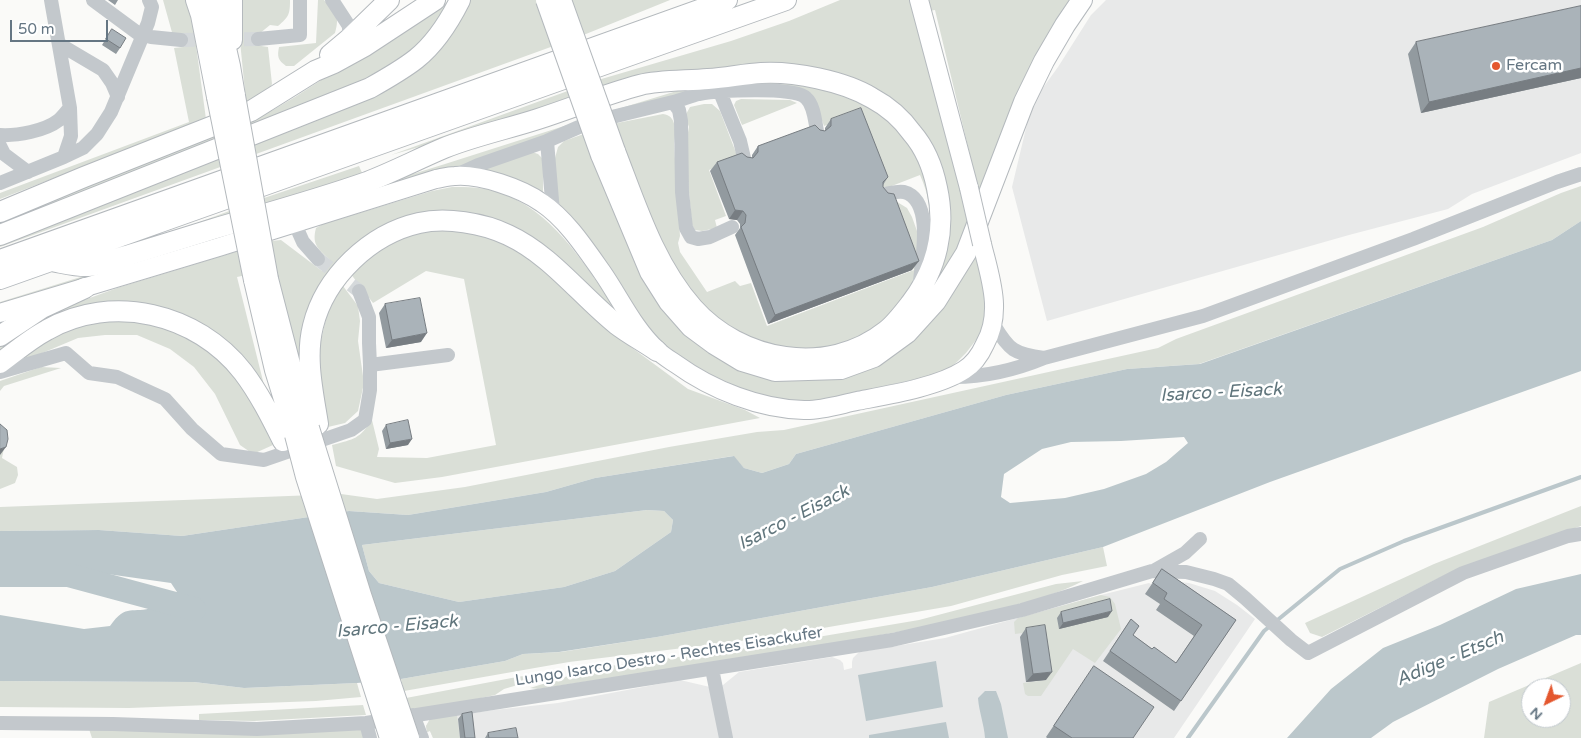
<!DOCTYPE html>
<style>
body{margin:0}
#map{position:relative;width:1581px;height:738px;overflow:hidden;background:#fafaf8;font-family:"Varela Round",sans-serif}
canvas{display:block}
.north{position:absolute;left:1521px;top:678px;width:50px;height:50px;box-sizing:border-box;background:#fff;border:1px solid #c1c8cd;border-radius:50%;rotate:222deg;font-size:14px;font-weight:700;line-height:20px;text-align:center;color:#657683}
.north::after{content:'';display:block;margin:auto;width:18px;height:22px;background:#e4572e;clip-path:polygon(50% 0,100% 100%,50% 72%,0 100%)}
.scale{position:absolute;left:10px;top:20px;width:98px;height:22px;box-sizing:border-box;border:2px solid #657683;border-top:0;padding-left:6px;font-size:15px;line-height:18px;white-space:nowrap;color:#657683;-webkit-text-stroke:4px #fff;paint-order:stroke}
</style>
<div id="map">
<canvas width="1581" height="738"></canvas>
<div class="north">N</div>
<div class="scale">50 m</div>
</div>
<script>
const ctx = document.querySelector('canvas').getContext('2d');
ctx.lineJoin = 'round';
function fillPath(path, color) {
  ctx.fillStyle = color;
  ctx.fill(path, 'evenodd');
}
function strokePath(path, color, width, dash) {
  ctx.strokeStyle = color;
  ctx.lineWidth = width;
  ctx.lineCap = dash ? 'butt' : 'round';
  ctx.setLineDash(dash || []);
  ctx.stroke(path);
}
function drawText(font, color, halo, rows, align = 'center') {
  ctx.font = font + ' "Varela Round",sans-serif';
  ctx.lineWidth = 5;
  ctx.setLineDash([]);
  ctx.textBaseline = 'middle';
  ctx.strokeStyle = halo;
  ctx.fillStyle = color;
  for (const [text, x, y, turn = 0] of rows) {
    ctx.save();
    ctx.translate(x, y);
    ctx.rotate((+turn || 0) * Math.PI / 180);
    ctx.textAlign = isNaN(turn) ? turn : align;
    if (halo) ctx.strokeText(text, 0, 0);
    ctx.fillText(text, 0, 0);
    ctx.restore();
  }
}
fillPath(new Path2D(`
 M1106,0H1581V153L1472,194L1448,209L1349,235L1047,321L1012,187L1032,103L1058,67L1091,15Z
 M1154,580L1165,587L1170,581L1189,583L1215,591L1237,605L1255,619L1174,738H433L430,731L427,732L426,726L430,719L494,710L558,703L680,680L710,687H716L723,685L739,672L832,657L840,660L843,663L844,670L852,668V662L853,658L859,652L945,638L1101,595L1149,583L1151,584Z`), '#e8e9e9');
fillPath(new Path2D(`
 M163,0H187L192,16L206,119L0,199V193L189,122L174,48L183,47L185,36H173Z
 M236,0H290C290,14 289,17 278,26L270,25L259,34H254L255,45L268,47L272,84C268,94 255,97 246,102Z
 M318,0H324C336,12 340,16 335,33L294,66H286C278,60 277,57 279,47L316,43Z
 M467,0H670L581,36L0,247V240L386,87Z
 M840,0H1075L969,230L934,292L928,290L939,173L869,90L732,70L653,72L539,113L391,155L598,80L731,41L789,21ZM935,10L977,184L966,214L916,13Z
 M452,1L433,34L390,71L0,226V221L204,140L273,110L295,97L380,42Z
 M803,81L837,90L878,110L908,139L934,194L930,229C930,208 929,195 920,175L884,189L856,114L824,126L814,98L719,89L452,172L0,310V302L445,164L608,112L680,90L699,85Z
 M741,99L790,100L797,103L742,125L734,105L736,101Z
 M704,104H712L720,111L738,158L709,170L726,216L715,220L717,228L702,231L695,230L692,225L685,148L689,127L685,116L690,107Z
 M663,114C677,115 676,133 674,144L680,236L678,243L680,252L707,292L735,281L740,286L751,283L767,326L914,270L889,200H894L907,208L912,217L917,231L918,251L913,291L866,340L816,354L683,326L856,370L974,242L988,310L982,332L966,353L958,361L950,368L930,376L819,401L800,402L771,398L745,390L704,372L686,362L666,346L649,330L555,201V158L558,147L564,141L612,124Z
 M532,152L538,154L543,159V198L474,172Z
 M359,166L363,175L165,235L264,198Z
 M1581,186V221L1552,240L1199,364L1127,369L1006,395L796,454L789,464L762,473L744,468L733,456L595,478L546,492L408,515L349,511L182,536L99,530L0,531V507L341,494L377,499L465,487L669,447L757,432L784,430L1158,348L1176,339L1483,227L1561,193Z
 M452,187C467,187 484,187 498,192C552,210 582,261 613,305L609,309L566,272L442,217L351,255L302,363L298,368L275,269L237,277L265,389L229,349L117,305L0,354V345L40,316L120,287L271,241L281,240L322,271L331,261C320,250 311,246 316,228L323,224L432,191Z
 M442,230H466L514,247L541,267L631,347L688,389L745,410L760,418L442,477L395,483L336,466L332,445C355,439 359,439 372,420L379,449L377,457L427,458L496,445L464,279L426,271L373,303L350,273L379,247L421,231Z
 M343,286L358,306L360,321L358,341L364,383L358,411L345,423L328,427L318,375V353L326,319L334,295Z
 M97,318L153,320L208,346L247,390L273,445L253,454L240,445L215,394L194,367L170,349L137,335H105L78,338L9,367L47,336Z
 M41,367L61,368L4,386L0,391V381Z
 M0,429L5,443L2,458L17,467L18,475L15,483L0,489Z
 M1581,506V526L1457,569L1322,637L1310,633L1305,623L1434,564Z
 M647,510L664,511L673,520L671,532L615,571L564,587L459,602L379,583L369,571L362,545Z
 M1103,547L1107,566L1062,575L951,606L765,638L569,662L404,691L401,679L505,661L523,654L561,652L657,637L932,587Z
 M1083,581C1060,593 1034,600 1008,607C957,621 905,631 853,640C748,657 643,673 538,689L530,688L594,668L770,645L919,620L1056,584Z
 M1101,595L1110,597L1115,604L1121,629L1095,663L1073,649L1041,696H1028L1025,694L1023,683L1046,680L1038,631L1015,634L1014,622L1018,618Z
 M1581,663V738H1484L1489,702ZM1531,688H1561V718H1531Z
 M561,670V672L504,689L495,695L463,702L409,710L406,698L517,677Z
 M0,681L194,682L244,688L357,683L361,697L316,701L129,708L0,707Z
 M363,705L366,715L254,721L199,720V714Z
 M457,715L460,738H433L430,731L427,732L426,726L430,719Z
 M362,728L368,738H92L89,729Z`), '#dadfd7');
fillPath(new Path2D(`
 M1581,221V371L1270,482L1103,547L932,587L657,637L559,652L523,654L505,661L401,679L357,683L244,688L194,682L0,681V615L84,629L110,626C127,602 132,615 154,607C162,605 170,597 177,592L171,583L72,569L0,570V531L99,530L182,536L349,511L408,515L546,492L595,478L734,456L744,468L762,473L789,464L796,454L1006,395L1127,369L1200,364L1552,240ZM1184,437L1188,443L1166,462L1146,474L1104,489L1065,498L1010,503L1001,497L1004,474L1042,449L1071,442L1121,441ZM647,510L664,511L673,520L671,532L615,571L564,587L459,602L379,583L369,571L362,545Z
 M1581,574V635H1576L1498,669L1393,722L1371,738H1287L1331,689L1383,648L1440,625L1516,589Z
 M936,661L943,707L866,721L858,675Z
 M985,691H996L1001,704L1008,738H985C984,724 979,712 978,698Z
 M946,722L949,738H869V735Z`), '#bbc7cb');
strokePath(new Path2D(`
 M1188,738L1264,631L1340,569L1404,541L1581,477`), '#bbc7cb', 4);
strokePath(new Path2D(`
 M0,575H68L194,609`), '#bbc7cb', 24);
strokePath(new Path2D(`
 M181,40L258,39
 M318,259L359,291`), '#d5d9db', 14, [14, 7]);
const major = new Path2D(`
 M919,0L969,188
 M0,313L219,247L436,179C442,178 448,176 455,176C480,174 521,188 542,203C566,219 585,248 602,272C620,298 634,329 657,350C663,356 670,360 676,364C712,390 760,409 804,410C819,411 842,404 857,401C888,395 938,387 964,370C974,364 980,355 985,344C1003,312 990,277 982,244`);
const highway = new Path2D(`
 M196,0L201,15L217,97
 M215,0L230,66L235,96
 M232,0V40
 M330,55L349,39L389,0
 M601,155L650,272L669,302L691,327L714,344L742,361L775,371L841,369L874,357L907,333L936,301L966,253L1024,102L1044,61L1065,25L1082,0
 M0,212L84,177L251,111L315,71L334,63L365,46L435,0
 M0,235L370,88C386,79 402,70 416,59C436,43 449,22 460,0
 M0,260L727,0
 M51,261C63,263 77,267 89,266C101,266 114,259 126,256C155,247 184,238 213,229C264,214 316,200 367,182C393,172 418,159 444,148C474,136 507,129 538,119C572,108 606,94 640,85C660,80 687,81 708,79C726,78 744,74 761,73C793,71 844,81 872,98C887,106 902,119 912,133C925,148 933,168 937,188C946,229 937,269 911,303C904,312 895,324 886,331C827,378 740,361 693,308C654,264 636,205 615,151
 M0,279L786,0
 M268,279L290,364L307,422
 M254,280L275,370L295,435
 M0,336L42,308L85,288
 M0,363C15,352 30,339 47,330C112,293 197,313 243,372C259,393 271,417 283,441
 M318,424C313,392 305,358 313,326C325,277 370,234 419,223C446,217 483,223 508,235C551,255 580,295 616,324C629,334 644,342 657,351`);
strokePath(major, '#b5babe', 20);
strokePath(highway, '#b4b9bd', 22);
strokePath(new Path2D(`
 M51,0L70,108L71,136L64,157
 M93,0L139,34L151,37L181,40
 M332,0L349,26V39
 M258,39L300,35V0
 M59,44L103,70L112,83L118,97
 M720,92L740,141L744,158
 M673,102C682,100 690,96 699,94C716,91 795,86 806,98C814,105 815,121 817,131
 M0,135C17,136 45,131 59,120C63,116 66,112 70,108
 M547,141L553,212
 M0,146L4,154L28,172
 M456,175L478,165L547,141L579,127L616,116L673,102L679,110L681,121L682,192L686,228L691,237L698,239L710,237L732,227
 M0,183L64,157L83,148L97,134L111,112L148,23L152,7L149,0
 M885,194C891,193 897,191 904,192C934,200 922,259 920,281
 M295,224L303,242L318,259
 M359,291L369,317V343L370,365L448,355
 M994,325C1009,350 1014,354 1044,358
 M0,372L66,353L89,373L117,377L165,399L192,429L221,454L264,460L351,430L365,420L370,390V365
 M954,377C986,377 1015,370 1044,358L1203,316L1413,239L1557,182L1581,174
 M1155,570L1185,553L1200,539
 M712,669L726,738
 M413,715L422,738
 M0,723L113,724L257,729L366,723L892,640L1022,610L1152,571L1186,572L1214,579L1228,584L1245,598L1291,640L1308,653L1463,573L1568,536L1581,534
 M366,723L370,738`), '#c3c8cc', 14);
strokePath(major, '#fff', 18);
strokePath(highway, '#fff', 20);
const majorBridge = new Path2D(`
 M969,188L982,244`);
const highwayBridge = new Path2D(`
 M546,0L601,155
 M561,0L615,151
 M235,96L268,279
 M217,97L254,280
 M309,428L361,595L409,738
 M295,435L306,477L390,738`);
strokePath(majorBridge, '#b5babe', 20, []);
strokePath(highwayBridge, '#b4b9bd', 22, []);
strokePath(majorBridge, '#fff', 18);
strokePath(highwayBridge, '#fff', 20);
fillPath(new Path2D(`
 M108,0H118L115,5Z
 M1581,6V78L1421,113L1408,54L1416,42Z
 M112,29L120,48L116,54L102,45Z
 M831,119L888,177L883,185V187L912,270L768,324L735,235L740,228V224L737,220L729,219L710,171L717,162L747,157L752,158V155L758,146L820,130L825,131V128Z
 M385,304L421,342L386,348L379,313Z
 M386,425L408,445L386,449L382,431Z
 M1162,569L1236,620L1174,711L1103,661L1131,619L1133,635L1152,649L1176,663L1194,636L1156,610L1160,604L1145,594Z
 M1061,612L1108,617L1059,629L1057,618Z
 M1026,628L1046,680L1026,682L1020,637Z
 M1094,666L1133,738H1047L1046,737Z
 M462,714L475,738H460L458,719Z
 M488,733L518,738H485Z`), '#929a9f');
fillPath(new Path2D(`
 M1581,68V78L1421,113L1429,102Z
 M735,210L743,211L737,220L729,219Z
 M919,261L912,270L768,324L775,315Z
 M427,333L421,342L386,348L392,340Z
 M412,439L408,445L386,449L390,443Z
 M6,447L0,455V449Z
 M1112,611L1108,617L1059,629L1063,623Z
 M1052,672L1046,680L1026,682L1033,674Z`), '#777d82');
const building = new Path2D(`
 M1581,6V68L1429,102L1416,42Z
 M112,29L126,38L120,48L106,39Z
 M861,108L888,177L883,182V187L888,193L894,194L919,261L775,315L741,227L745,223L746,215L743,211L735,210L717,162L742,153L747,157L753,158L758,152V146L815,125L820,130L825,131L831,126V119Z
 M420,298L427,333L392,340L385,304Z
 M408,420L412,439L390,443L386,425Z
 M0,424L7,430L8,439L6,447L0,449Z
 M1162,569L1236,620L1181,701L1110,651L1131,619L1139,626L1133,635L1152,649L1154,647L1176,663L1202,625L1164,599L1167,593L1153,583Z
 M1110,599L1112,611L1063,623L1061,612Z
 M1045,625L1052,672L1033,674L1026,628Z
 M1094,666L1154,707L1133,738H1072L1054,726Z
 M472,712L475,738H465L462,714Z
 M516,728L518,738H489L488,733Z`);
fillPath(building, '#aab3b9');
strokePath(building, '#777d82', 1);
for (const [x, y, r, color] of [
 [1496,66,5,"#e4572e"]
]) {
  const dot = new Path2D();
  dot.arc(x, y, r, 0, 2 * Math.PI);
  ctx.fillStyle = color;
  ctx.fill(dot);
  strokePath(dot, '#fff', 2);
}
drawText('16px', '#657683', '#fff', [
 ["Fercam",1506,66]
], 'left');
drawText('16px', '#657683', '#fff', [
 ["Lungo Isarco Destro - Rechtes Eisackufer",669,657,-9]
]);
drawText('italic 18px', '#60757c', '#fff', [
 ["Isarco - Eisack",1221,393,-3],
 ["Isarco - Eisack",794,518,-27],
 ["Isarco - Eisack",397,627,-5],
 ["Adige - Etsch",1450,659,-23]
]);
</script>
